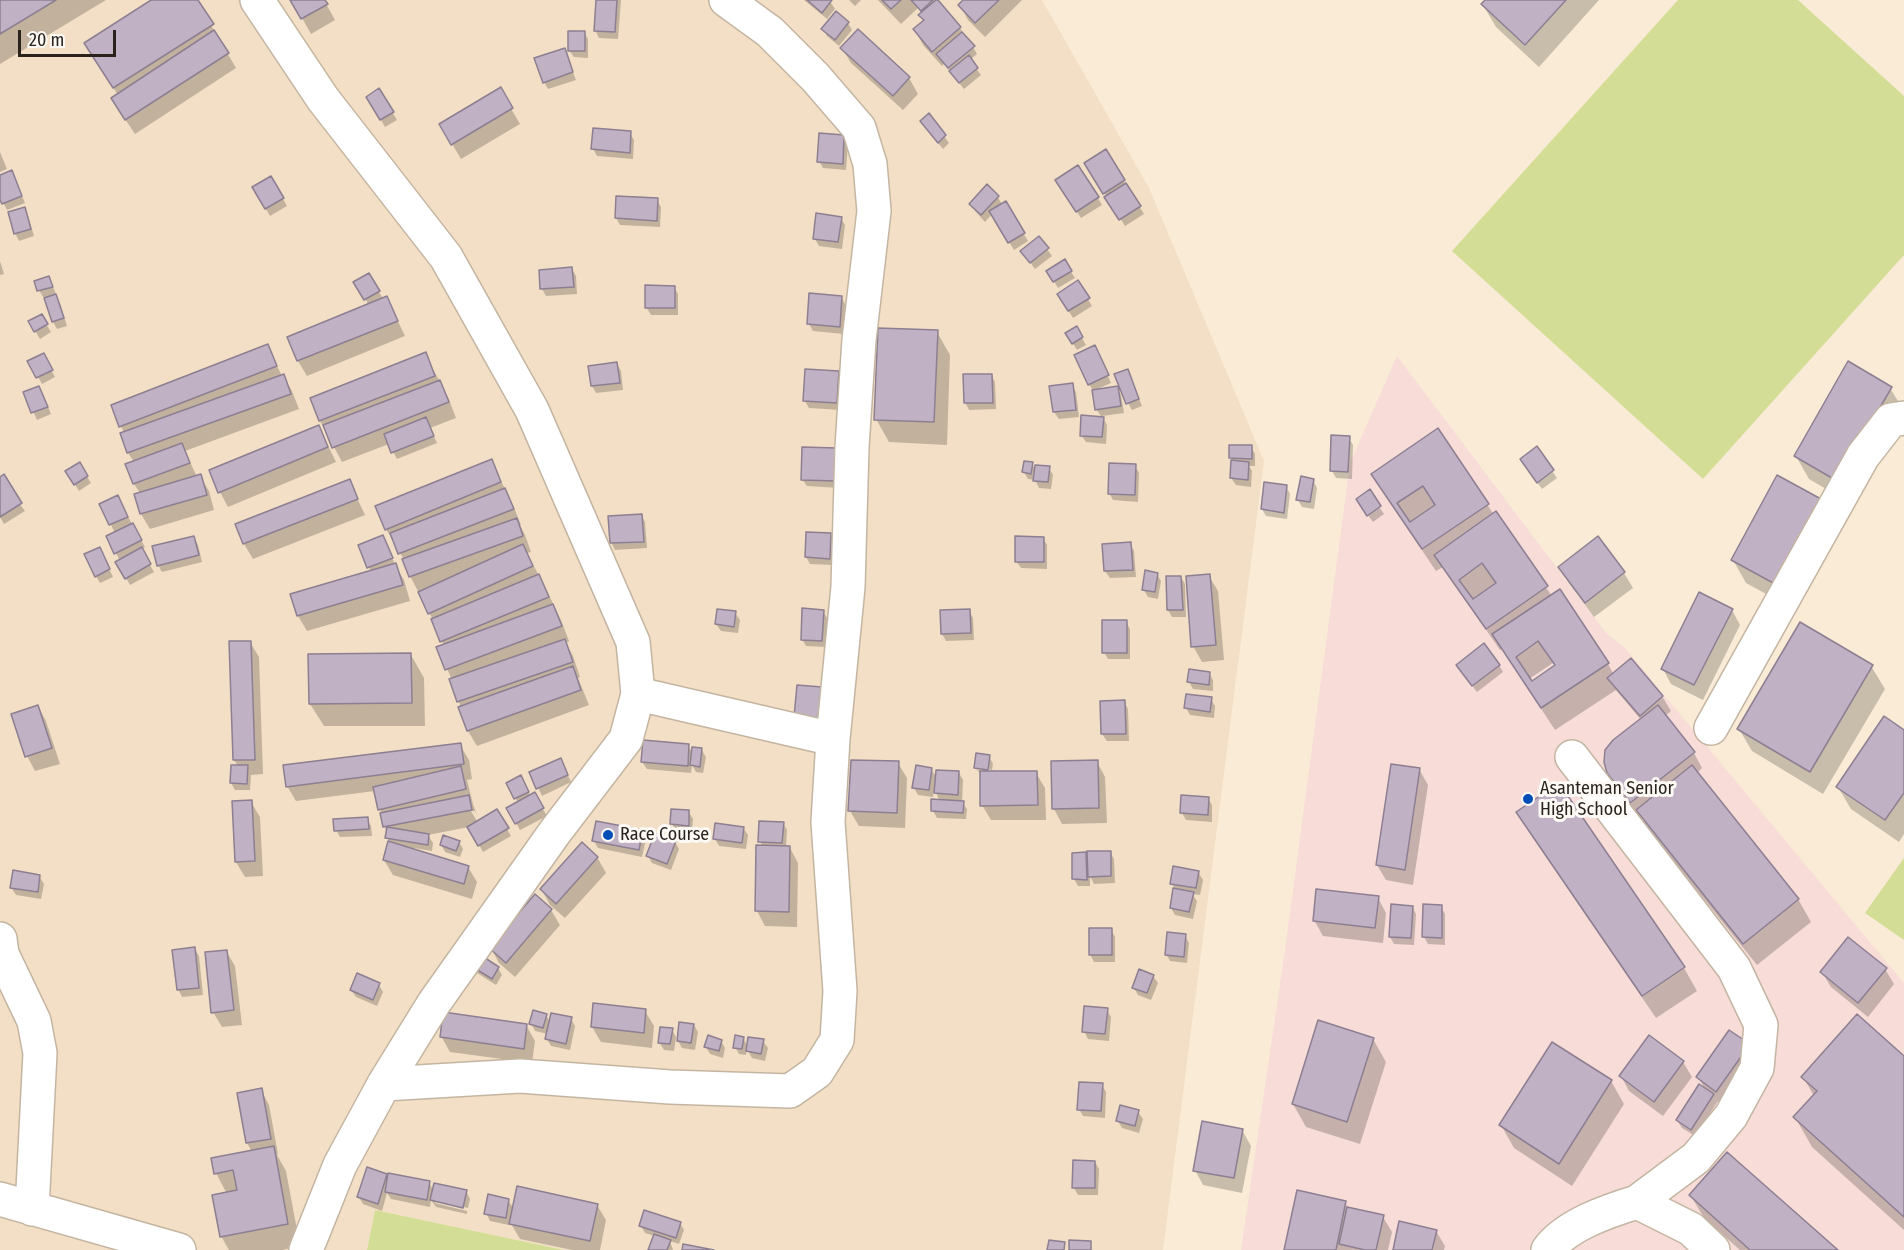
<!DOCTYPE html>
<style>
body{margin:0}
#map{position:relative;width:1904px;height:1250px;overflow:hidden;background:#faebd6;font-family:"Fira Sans Condensed",sans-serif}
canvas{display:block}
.scale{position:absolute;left:18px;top:30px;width:98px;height:27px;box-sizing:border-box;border:3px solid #29231c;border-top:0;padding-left:8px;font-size:18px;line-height:21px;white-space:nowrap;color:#29231c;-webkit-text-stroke:4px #fdfaf6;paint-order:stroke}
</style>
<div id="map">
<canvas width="1904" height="1250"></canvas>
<div class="scale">20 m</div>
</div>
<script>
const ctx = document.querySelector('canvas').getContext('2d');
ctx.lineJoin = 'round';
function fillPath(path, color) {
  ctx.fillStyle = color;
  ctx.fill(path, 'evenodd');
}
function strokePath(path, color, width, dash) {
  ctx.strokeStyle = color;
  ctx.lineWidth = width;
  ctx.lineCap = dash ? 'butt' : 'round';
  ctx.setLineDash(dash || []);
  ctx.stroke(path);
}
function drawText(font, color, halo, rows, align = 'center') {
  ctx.font = font + ' "Fira Sans Condensed",sans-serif';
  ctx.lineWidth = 6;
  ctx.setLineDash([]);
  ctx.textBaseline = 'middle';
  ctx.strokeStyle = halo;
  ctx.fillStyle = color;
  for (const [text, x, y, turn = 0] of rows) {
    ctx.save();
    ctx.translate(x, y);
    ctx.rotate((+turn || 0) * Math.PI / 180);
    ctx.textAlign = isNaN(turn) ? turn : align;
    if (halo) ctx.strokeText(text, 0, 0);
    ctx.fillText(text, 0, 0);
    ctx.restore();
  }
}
fillPath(new Path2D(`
 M0,0H1042L1149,188L1264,461L1163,1250H564L375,1210L367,1250H0Z`), '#f3dfc5');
fillPath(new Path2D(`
 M1397,356L1606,633L1625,648L1904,983V1250H1241L1285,950L1350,463Z`), '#f7dcd8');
fillPath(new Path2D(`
 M1678,0H1798L1904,96V255L1703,479L1452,251Z
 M1904,858V940L1865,913Z
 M375,1210L564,1250H367Z`), '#d4dd95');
fillPath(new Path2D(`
 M0,0H106L0,64Z
 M154,0H196L236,68L135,134L121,113L118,95L99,66Z
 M292,0H324L335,20L311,34Z
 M598,0H621L618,39L599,38L595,30Z
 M804,0H829L835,9L827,19Z
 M849,0H861L855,6Z
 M878,0H936L960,28L973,47L977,54L970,60L981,75L964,89L944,64L942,66L923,45L915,30L924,22L920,15L922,14L918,8L901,24Z
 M965,0H1022L985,37L968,20L960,5Z
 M1487,0H1599L1539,67L1496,27L1483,5Z
 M848,23L852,30L839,46L827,36L823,29Z
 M858,31L909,78L918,94L903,110L851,63L842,48Z
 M584,32L588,39V58L574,57L569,50Z
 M564,49L576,80L548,89L544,82Z
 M379,90L397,120L385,127L368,97Z
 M500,90L520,124L461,159L441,125Z
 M929,115L949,143L943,149L926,128Z
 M630,133L634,140L633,159L597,156L593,149Z
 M843,137L848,144L846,170L823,168L819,161Z
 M1105,151L1144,214L1125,226L1086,163Z
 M0,152L7,169L0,172Z
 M0,177L15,179L25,203L7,210L0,196Z
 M271,178L287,206L270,216L254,188Z
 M1061,188L1098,198L1102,205L1081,218Z
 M998,197L1002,205L1005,203L1028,241L1014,250L992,214L985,222L975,211L971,204Z
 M657,200L661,207L660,227L620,225L616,218Z
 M24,209L28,216L34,236L19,241L15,233Z
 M841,218L845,225L842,249L819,246L815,239Z
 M1039,238L1052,256L1035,269L1022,251Z
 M0,261L4,274L0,275Z
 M1064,261L1075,278L1058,288L1048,271Z
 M572,269L576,276L577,294L546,296L542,289L541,271Z
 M368,275L384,300L387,298L405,336L307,376L298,361L289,338L369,305L355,283Z
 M49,278L60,303L67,326L57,329L53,322L45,297H43L39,290Z
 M1078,282L1092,306L1073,318L1063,302Z
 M674,287L678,294V315H651L646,307Z
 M841,297L845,304L844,334L813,331L809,324Z
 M41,316L51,332L40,339L30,322Z
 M1076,328L1086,345L1077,350L1067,334Z
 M937,332L950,355L947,445L889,442L876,419Z
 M267,346L282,376H283L292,391L299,409L185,451L197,477L200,476L209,491L214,510L150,529L141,514L140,493L134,484V462L128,453L122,434L124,433L121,426Z
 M425,354L448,397L456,418L430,428L437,443L397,459L389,444L342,462L320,421L312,399Z
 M1098,354L1111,383L1095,390L1117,388L1121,395L1124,413L1102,416L1107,425L1106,444L1086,442L1081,435L1102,418L1097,410L1094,392L1089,384Z
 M43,355L55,377L42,384L30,362Z
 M617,364L621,371L623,390L596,393L592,386Z
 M838,373L843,380L841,410L809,408L805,401Z
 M991,375L995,382L996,409L969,410L965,402Z
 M1131,378L1142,406L1132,410L1128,403Z
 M1072,385L1076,392L1079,417L1059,419L1054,412Z
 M1890,388L1904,411L1850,503L1809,479L1796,456Z
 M25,393L43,395L51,414L37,420Z
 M319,427L336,462L228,507L220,492Z
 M1438,430L1494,515L1552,596L1608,664L1614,675L1662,696L1671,711L1665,716L1694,753L1702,768L1697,773L1798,899L1811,922L1757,965L1651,833L1641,815L1639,817L1618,789L1608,773L1641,720L1616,690L1555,730L1502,649L1500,650L1443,567L1436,571L1386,497L1373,474ZM1553,663L1555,667L1531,683L1529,679Z
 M1349,438L1353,445L1352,479L1336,478L1332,471Z
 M1251,447L1255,454V466H1249L1252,471L1251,487L1236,485L1231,478L1233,461L1231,458Z
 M836,449L839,488L807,486L802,479Z
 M1537,449L1557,478L1542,489L1526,467Z
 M491,461L513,505L521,525H520L525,535L531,552L527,553L547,591L561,620L569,641L566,643L573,656L580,677L578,678L589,705L477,746L468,731L452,680L438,648L444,646L433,620L410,576L406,563L386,529Z
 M79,464L91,483L79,491L67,471Z
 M1032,464L1036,471L1049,468L1053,475L1051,489L1039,488L1035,480L1028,479L1024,472Z
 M1135,466L1139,473L1138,502L1113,500L1109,493Z
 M0,478L25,511L4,524L0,517Z
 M1313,480L1317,488L1314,509L1302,507L1298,500Z
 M349,481L365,515L253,559L244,544L237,525Z
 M1286,486L1290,494L1287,519L1266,516L1262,509Z
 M1369,492L1384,514L1373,522L1362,507Z
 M121,504L145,547L141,549L154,572L130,585L117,562L120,561L116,553L115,533L101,505Z
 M641,515L645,522L647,548L615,550L611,542Z
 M1833,522L1788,606L1746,583L1733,560Z
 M830,534L834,541L833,565L810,564L806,557Z
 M194,538L198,545L202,562L162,572L158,565Z
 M1043,538L1047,545V569L1021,568L1016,561Z
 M387,544L395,565L404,580L410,601L307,631L298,616L292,595L371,572L360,546Z
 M1130,544L1134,551L1136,577L1110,578L1105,571Z
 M103,556L113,577L100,583L96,576Z
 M1560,568L1624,573L1633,588L1594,617L1569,583Z
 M1157,574L1161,581L1158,599L1148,597L1144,590Z
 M1209,576L1218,591L1224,660L1202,662L1193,646Z
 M1181,577L1185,584L1186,617H1172L1168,610L1167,578Z
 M1732,610L1740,625L1703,700L1671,684L1663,669Z
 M823,611L827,618L826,647L806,646L802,639Z
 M969,611L973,618L974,640L946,641L942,634Z
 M735,613L740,620L738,633L721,631L716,624Z
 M1126,622L1130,629V659H1108L1104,652Z
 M250,642L259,657L263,774L251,775L250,790H235L231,783L238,766L234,760Z
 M411,655L424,678L425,726H324L310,704Z
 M1499,665L1503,672L1477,692L1462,672Z
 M1871,666L1885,689L1823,794L1752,751L1739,729Z
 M1209,673L1213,680V691L1193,689L1189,682Z
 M1211,699L1215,706L1214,718L1190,715L1186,708Z
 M1124,701L1128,709L1129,741H1107L1102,734Z
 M38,706L46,721L60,764L35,771L27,756Z
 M1904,731V834L1899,842L1851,809L1838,787Z
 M460,745L469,760L472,779L467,780L473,804L478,818L475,811H471L481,828L497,811L511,836L483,852L469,827L428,835L433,843L432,851L414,848V850L468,867L477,882L472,899L393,875L384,860L389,842L375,791L296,801L287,786Z
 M688,746L693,754L701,749L706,757L703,773L696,772L692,765L691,773L647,769L642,762Z
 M989,756L993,764L992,770L978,767V770L995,773H1036L1045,788L1046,820H991L982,805L981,775L976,768Z
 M1097,762L1105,777L1107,823L1062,824L1054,809Z
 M898,763L907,778L905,828L859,826L850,811Z
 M564,767L571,782L542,796L531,773Z
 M931,769L937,778L959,773L963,780L962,802L967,809L966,819L937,818L933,811L940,801L934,789L933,797L918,795L914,788Z
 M1419,769L1428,785L1413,885L1386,880L1377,865Z
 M520,777L530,796L534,794L547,816L520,830L508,809L518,803L508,783Z
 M1558,785L1684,968L1697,991L1656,1018L1531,835L1518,813Z
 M1208,798L1212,805V822L1186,820L1182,813Z
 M251,802L260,817L263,876L245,877L236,862Z
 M688,811L693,819L692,832L676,831L672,824Z
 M367,819L371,826L372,836L340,837L336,830Z
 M783,823L787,830L786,848H790L798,863L797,927L765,926L757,911L763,847L760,841Z
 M743,828L748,835L746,849L719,846L715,839Z
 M642,832L646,839L642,857L598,848L594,841Z
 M459,842L463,849L460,857L445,852L441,844Z
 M675,842L679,849L671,870L652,863L648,856Z
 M1110,852L1114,859L1115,883L1094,884L1090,876V886H1078L1074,879L1085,853L1089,860Z
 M597,857L606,873L565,918L550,905L542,890Z
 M1198,872L1203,880L1200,895L1192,894L1197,901L1193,919L1175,915L1171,908L1175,889L1172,883Z
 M39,876L44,884L41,899L16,895L11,887Z
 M1378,898L1386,913L1383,943L1323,936L1314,920Z
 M1412,907L1416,914L1414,945L1394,944L1390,937Z
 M1441,907L1445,914V945L1428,944L1424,937Z
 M551,910L560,925L515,977L499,963L491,948Z
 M1111,930L1115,937V962H1094L1090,954Z
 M1185,936L1189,943L1187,963L1170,961L1166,954Z
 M195,949L199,956L203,995L182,997L178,989Z
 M226,951L235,966L242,1025L222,1027L213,1012Z
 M473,966L498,968L502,975L496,985L477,973Z
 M1885,969L1894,984L1868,1017L1831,987L1822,972Z
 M1153,976L1158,983L1151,1000L1138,995L1134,988Z
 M379,985L383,992L377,1006L356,997L351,990Z
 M1107,1010L1111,1017L1109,1041L1088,1039L1084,1031Z
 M645,1011L654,1026L652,1048L601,1042L592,1027Z
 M546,1015L550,1022L571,1019L575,1026L570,1050L551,1046L547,1039L548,1034L535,1031L531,1023Z
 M526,1025L535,1041L532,1063L450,1052L441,1036Z
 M694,1025L698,1032L695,1050L682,1048L678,1041Z
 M672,1030L676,1037L674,1051L664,1050L659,1042Z
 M743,1038L748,1047L763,1041L768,1048L765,1061L752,1058L747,1049L746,1055L739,1054L735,1047Z
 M1373,1039L1386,1062L1360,1144L1306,1127L1293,1104Z
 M721,1041L725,1048L723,1058L710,1054L706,1047Z
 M1748,1045L1725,1106L1718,1101L1695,1136L1682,1128L1677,1120L1706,1091L1698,1077Z
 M1904,1058V1230L1812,1147L1795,1117L1814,1096L1803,1077Z
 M1683,1062L1692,1077L1663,1116L1629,1091L1621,1076Z
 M1611,1081L1624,1104L1572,1186L1514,1148L1501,1125Z
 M1102,1085L1106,1092L1105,1118L1083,1116L1079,1109Z
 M261,1090L269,1105L278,1154L277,1155L286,1171L300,1246L282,1250H229L221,1236L227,1194L216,1173L252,1152L247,1143Z
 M1138,1112L1143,1119L1139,1133L1122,1128L1118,1121Z
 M1242,1130L1251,1146L1242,1193L1203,1185L1195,1170Z
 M1095,1162L1099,1169L1098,1195H1078L1074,1188Z
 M386,1175L389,1179L429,1183L434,1191H466L470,1199L468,1208L435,1200V1203L467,1211V1214L436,1207L431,1200L430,1207L391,1199L387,1193L382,1211L363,1204L359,1197Z
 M1691,1196L1836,1250H1740L1704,1218Z
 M508,1200L514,1209L597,1205L606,1220L600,1250H572L520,1239L510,1222L509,1225L490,1221L486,1213Z
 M1345,1203L1349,1209L1383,1217L1392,1232L1388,1250H1286Z
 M680,1223L684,1230L679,1244L670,1241L673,1250H650L655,1236L645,1233L641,1226Z
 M1436,1231L1445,1246L1444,1250H1394Z`), '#0003');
const building = new Path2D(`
 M0,0H56L0,34Z
 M151,0H198L214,24L113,88L84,43Z
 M290,0H325L328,4L301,19Z
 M596,0H617L615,32L594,31Z
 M807,0H832L822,13Z
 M882,0H901L891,9Z
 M911,0H933L921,11Z
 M936,0H938L961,27L932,52L913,29L924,20L918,15Z
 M963,0H999L975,23L958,5Z
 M1485,0H1566L1525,45L1481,4Z
 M836,11L849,22L835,40L821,29Z
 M858,29L910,77L893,96L840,48Z
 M214,30L229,53L125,120L111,98Z
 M568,31H585V51H568Z
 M962,32L975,46L948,68L936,54Z
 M565,48L573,72L543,83L534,58Z
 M969,55L978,68L959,83L949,71Z
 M501,87L513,108L451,145L439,124Z
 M379,88L394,112L380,120L366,97Z
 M929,113L946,135L938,143L920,121Z
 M593,128L631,131L630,153L591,149Z
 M819,133L844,135L843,164L817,162Z
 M1106,149L1125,180L1103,194L1084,163Z
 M1078,165L1099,197L1076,212L1055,180Z
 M12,170L22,196L2,204L0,200V175Z
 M271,176L284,198L265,209L252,187Z
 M1126,183L1141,206L1119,220L1104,197Z
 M987,184L999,196L981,215L969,204Z
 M616,196L658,198L657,221L615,218Z
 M1006,201L1025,233L1008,243L989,211Z
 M25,207L31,229L14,234L8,212Z
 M816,213L842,217L838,242L813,239Z
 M1039,236L1049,248L1030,263L1020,251Z
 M1065,259L1072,271L1053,282L1046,271Z
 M572,267L574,287L540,289L539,270Z
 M369,273L380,291L364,300L353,282Z
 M49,276L53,287L37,291L34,281Z
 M1078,280L1090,298L1068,311L1057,294Z
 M645,285L675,286V308H645Z
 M809,293L842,296L840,327L807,324Z
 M56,294L64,318L52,322L44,298Z
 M387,296L398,321L297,361L287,337Z
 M42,314L48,324L34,332L28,321Z
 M1077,326L1083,337L1072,344L1065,333Z
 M878,328L938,330L934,422L874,420Z
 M268,344L277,366L119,427L111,405Z
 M1095,345L1109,375L1088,385L1074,355Z
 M426,352L435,376L319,421L310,398Z
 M44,353L53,370L36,378L27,361Z
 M1848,361L1892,387L1837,481L1794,456Z
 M617,362L620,383L591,386L588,366Z
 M805,369L839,371L837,403L803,401Z
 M1128,369L1139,399L1126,404L1114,374Z
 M284,374L291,394L127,453L120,433Z
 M963,374H992L993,403H964Z
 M440,380L449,402L332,448L323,425Z
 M1073,383L1076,410L1053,412L1049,386Z
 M39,386L48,407L31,413L23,392Z
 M1118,386L1121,406L1095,410L1092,390Z
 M1081,415L1104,417L1102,437L1080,436Z
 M426,417L434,436L391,453L384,434Z
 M319,425L328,447L218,493L209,470Z
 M1438,428L1489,504L1422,549L1371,474ZM1423,486L1435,505L1410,522L1397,503Z
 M1331,435L1350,436L1348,472L1330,471Z
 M182,443L190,463L133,484L125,464Z
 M1229,445H1252V459L1229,458Z
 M1537,446L1554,470L1537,483L1520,459Z
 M802,447L837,448L836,481L801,480Z
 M492,459L501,482L385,530L375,506Z
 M1231,460L1249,462L1248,480L1230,478Z
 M1024,461L1033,462L1031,474L1022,472Z
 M80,462L88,476L74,485L65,471Z
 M1109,463L1136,464L1135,495L1108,494Z
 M1035,465L1050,466L1048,482L1033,481Z
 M4,474L22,503L0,517V477Z
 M201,474L207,495L140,514L134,494Z
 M1777,475L1821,499L1775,584L1731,560Z
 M1301,476L1314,479L1310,502L1296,500Z
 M350,479L358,499L243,544L235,524Z
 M1264,482L1287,485L1284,513L1261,509Z
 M505,488L514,509L398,554L390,533Z
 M1370,489L1381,506L1367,516L1356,499Z
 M118,495L128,517L109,525L99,504Z
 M1496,511L1548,586L1486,629L1434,555ZM1482,563L1496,583L1473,599L1459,580Z
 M642,514L644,542L610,543L608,516Z
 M517,518L523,536L409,577L402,559Z
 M133,523L142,540L114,554L106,536Z
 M806,532L831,533L830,559L805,557Z
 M383,535L393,558L367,568L358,545Z
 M194,536L199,555L157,566L152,546Z
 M1015,536L1044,537V562H1015Z
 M1598,536L1625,572L1585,603L1558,567Z
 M1131,542L1133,570L1104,571L1102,544Z
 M523,544L533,566L428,614L418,592Z
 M100,547L110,569L95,577L84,554Z
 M142,547L151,564L125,579L115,562Z
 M396,563L403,585L297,616L290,594Z
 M1145,570L1158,573L1155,592L1142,590Z
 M539,574L549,597L440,642L431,619Z
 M1210,574L1216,645L1191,647L1186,576Z
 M1166,576H1181L1183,610H1167Z
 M1560,589L1609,663L1541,708L1492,634ZM1538,641L1555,665L1532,681L1516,657Z
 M1699,592L1733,609L1694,685L1661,669Z
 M553,604L562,626L445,670L436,647Z
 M802,608L824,610L822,641L801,640Z
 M717,609L736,611L734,627L715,624Z
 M970,609L971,633L941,634L940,610Z
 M1102,620H1127V653H1102Z
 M1800,622L1873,665L1810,772L1737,729Z
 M565,639L573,662L457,702L449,679Z
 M229,641H251L255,760H233Z
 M1484,643L1500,665L1472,686L1456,665Z
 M411,653L412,703L309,704L308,654Z
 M1631,658L1663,696L1640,716L1607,678Z
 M573,666L581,690L467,731L458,707Z
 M1189,669L1210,672L1209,685L1187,682Z
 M797,685L822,687L820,719L794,717Z
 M1186,694L1212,697L1210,712L1184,708Z
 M1125,700L1126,734H1101L1100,701Z
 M38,705L52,748L25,757L11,714Z
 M1658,705L1695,752L1630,803L1607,773L1604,762L1605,750L1613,740Z
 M1884,716L1904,730V793L1885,820L1836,787Z
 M643,740L689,744L688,766L641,762Z
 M461,743L464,764L286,787L283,765Z
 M692,747L702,748L700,767L690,765Z
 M976,753L990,755L988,770L974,768Z
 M561,758L568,775L536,789L529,772Z
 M851,760L899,761L897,813L848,811Z
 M1098,760L1099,808L1052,809L1051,761Z
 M1391,764L1420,768L1405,870L1376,865Z
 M231,765H248L247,784L230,783Z
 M916,765L932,768L929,790L912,788Z
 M1692,765L1799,899L1743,944L1636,810Z
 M461,766L466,789L378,810L373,787Z
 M936,770L959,771L958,795L934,793Z
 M980,771H1037L1038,805L980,806Z
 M521,775L529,792L514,799L506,783Z
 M1559,783L1685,967L1642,996L1516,812Z
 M535,792L544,808L515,824L506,808Z
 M469,795L472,810L383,827L380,813Z
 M1181,795L1209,797L1208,815L1180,813Z
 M931,799L964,801L963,813L931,811Z
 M252,800L255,861L235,862L232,801Z
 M497,809L509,828L478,846L467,827Z
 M671,809L689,810V826L670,824Z
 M368,817L369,829L334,831L333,819Z
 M596,821L643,830L639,850L592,841Z
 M759,821L784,822L782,843L758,842Z
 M715,823L744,827L742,843L713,839Z
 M387,827L429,834L428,845L385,838Z
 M655,833L676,841L667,864L646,856Z
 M443,835L460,841L456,851L440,845Z
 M388,841L469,866L464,884L383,860Z
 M582,842L598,857L556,904L540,889Z
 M756,845L790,846L789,912L755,911Z
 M1087,851H1111V876L1088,877Z
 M1086,852L1087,880L1072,879V853Z
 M1173,866L1199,871L1196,888L1170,884Z
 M13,870L40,875L38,892L10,888Z
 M1173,888L1194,892L1189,912L1170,908Z
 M1316,889L1379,896L1375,928L1313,921Z
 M535,894L552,909L506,963L489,948Z
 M1391,904L1413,906L1411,938L1389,937Z
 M1423,904L1442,905V938L1422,937Z
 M1089,928H1112V955H1089Z
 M1167,932L1186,934L1184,957L1165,955Z
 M1848,937L1887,968L1858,1003L1820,972Z
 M195,947L199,988L177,990L172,950Z
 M227,950L234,1010L211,1013L205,952Z
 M479,954L499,967L492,979L471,966Z
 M1139,969L1154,975L1147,993L1132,988Z
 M357,973L380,983L373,1000L350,990Z
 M593,1003L646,1009L644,1033L591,1027Z
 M1084,1006L1108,1008L1105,1034L1082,1032Z
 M533,1010L547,1014L543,1028L529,1024Z
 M443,1012L527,1024L524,1049L440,1037Z
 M551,1013L572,1017L566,1044L545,1039Z
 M1857,1014L1904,1056V1217L1793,1117L1817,1091L1801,1077Z
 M1318,1020L1374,1038L1347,1122L1292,1104Z
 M679,1022L694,1024L691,1043L677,1041Z
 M660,1027L673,1028L670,1044L658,1043Z
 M1729,1030L1750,1044L1716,1092L1696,1077Z
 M708,1035L722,1040L719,1051L704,1047Z
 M735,1035L744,1037L742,1049L733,1048Z
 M1649,1035L1684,1061L1654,1102L1619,1076Z
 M748,1037L764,1039L761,1054L746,1051Z
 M1552,1042L1612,1080L1559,1164L1499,1125Z
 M1079,1082L1103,1083L1101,1111L1077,1110Z
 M1699,1084L1714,1094L1691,1130L1676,1120Z
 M262,1088L271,1139L246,1143L237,1093Z
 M1120,1105L1139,1110L1135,1126L1116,1121Z
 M1202,1121L1243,1129L1234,1178L1193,1171Z
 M274,1146L288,1224L220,1237L212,1195L237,1190L233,1170L214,1174L211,1158Z
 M1727,1152L1838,1250H1750L1689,1195Z
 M1073,1160L1095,1161V1188H1072Z
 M367,1167L387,1174L378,1204L357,1197Z
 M388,1173L430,1181L427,1200L385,1192Z
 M434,1183L467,1190L463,1208L430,1200Z
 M517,1186L598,1204L590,1241L509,1224Z
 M1297,1190L1346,1201L1336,1250H1284Z
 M488,1194L509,1199L506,1218L484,1214Z
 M1347,1207L1384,1215L1376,1250H1365L1339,1244Z
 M644,1210L681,1222L676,1238L639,1226Z
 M1399,1221L1437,1230L1432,1250H1393Z
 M654,1234L671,1240L667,1250H648Z
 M1049,1240L1065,1242L1064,1250H1047Z
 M1069,1240L1091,1241V1250H1069Z
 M683,1244L714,1250H682Z`);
fillPath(building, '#c0b1c5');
strokePath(building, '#8d7f91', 1.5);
const minor = new Path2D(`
 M257,0L323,99L446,257L532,410L633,642L638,694L626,739L555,832L434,1003L384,1084L340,1165L306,1250
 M638,694L833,739
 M1711,728L1863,456L1891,420L1904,418
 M1572,757L1734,968L1761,1025L1757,1068L1731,1116L1696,1158L1637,1202
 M0,939L2,954L34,1021L40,1053L32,1209
 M384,1084L520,1076L670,1087L790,1091L817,1072L837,1040L840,991L828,822L833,739L848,587L852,447L859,340L874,211L870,164L859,128L815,77L770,32L726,0
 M0,1199L179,1250
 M1548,1250C1566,1225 1608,1211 1637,1202L1691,1229L1713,1250`);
strokePath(minor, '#c4b5a2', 36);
strokePath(minor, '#fff', 33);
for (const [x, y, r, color] of [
 [1528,799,6,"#004fb8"],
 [608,835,6,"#004fb8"]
]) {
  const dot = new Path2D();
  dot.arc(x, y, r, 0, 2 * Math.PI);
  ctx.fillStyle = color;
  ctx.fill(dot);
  strokePath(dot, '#fdfaf6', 2);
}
drawText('18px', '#29231c', '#fdfaf6', [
 ["Asanteman Senior",1540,789],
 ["High School",1540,810],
 ["Race Course",620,835]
], 'left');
</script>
